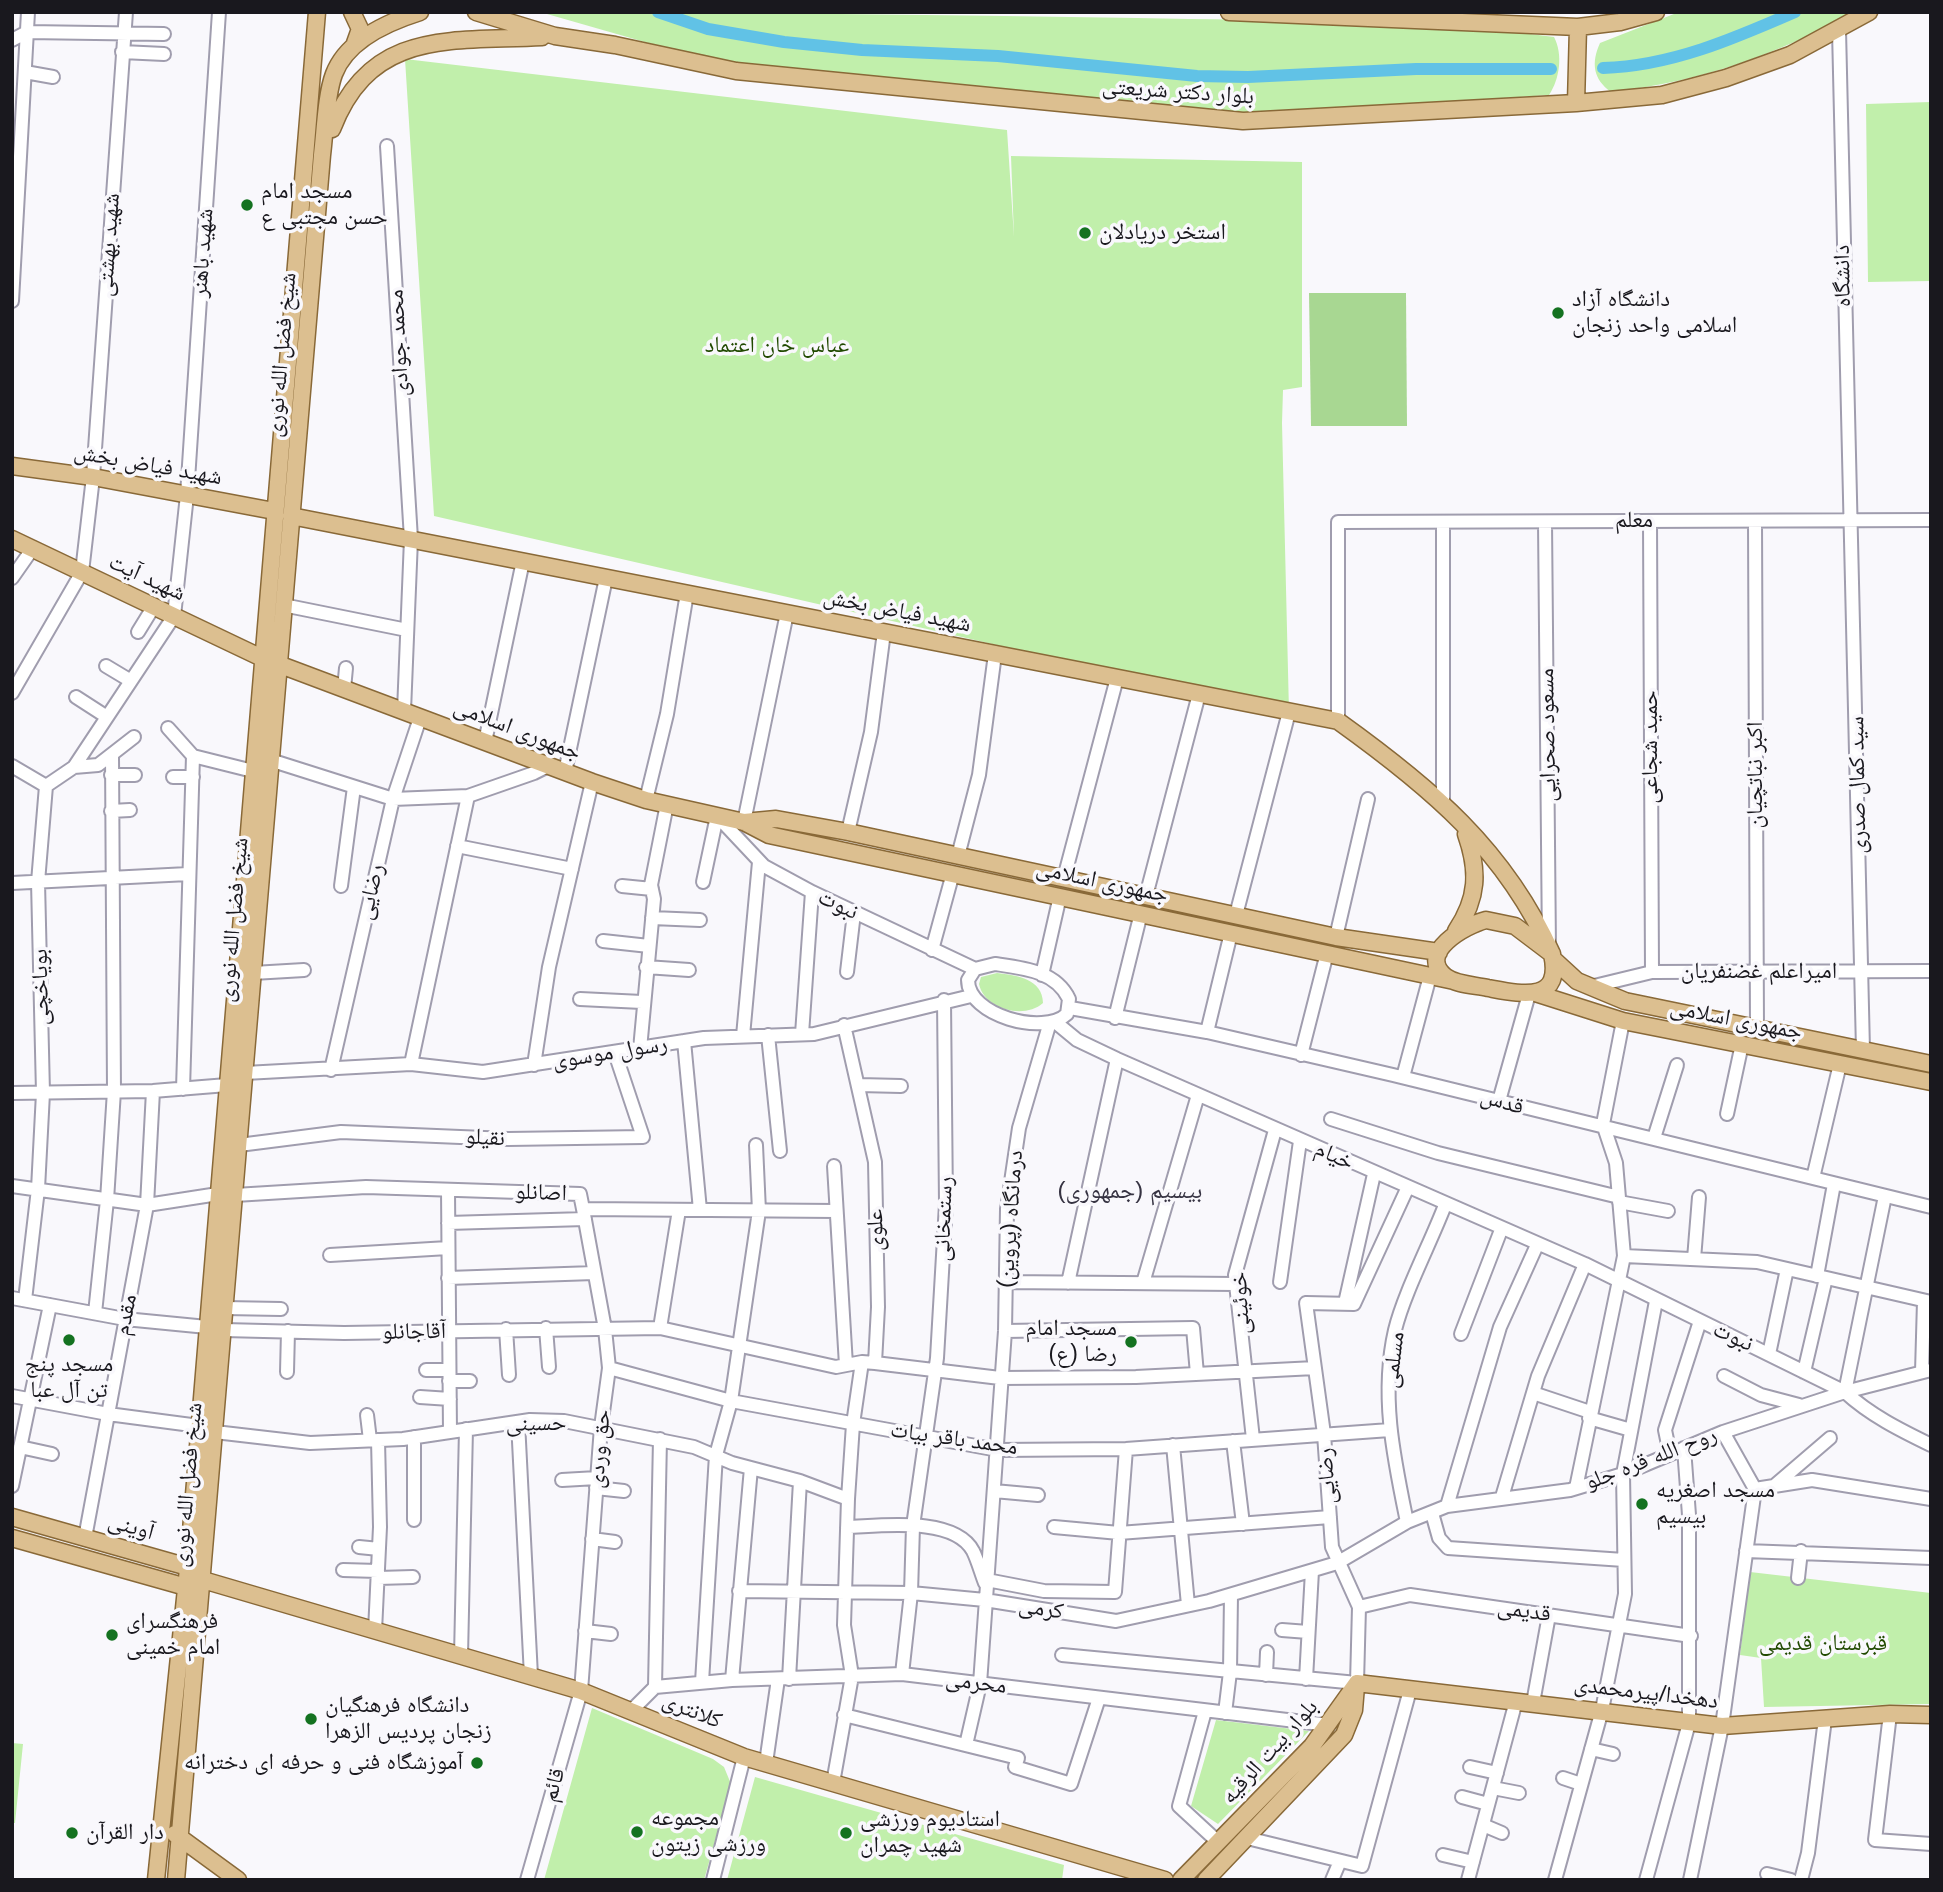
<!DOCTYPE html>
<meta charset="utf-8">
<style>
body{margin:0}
#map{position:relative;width:1943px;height:1892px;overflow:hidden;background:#f9f8fc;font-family:Arial,sans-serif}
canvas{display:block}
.frame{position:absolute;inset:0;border:14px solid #19181e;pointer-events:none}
</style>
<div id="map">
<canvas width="1943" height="1892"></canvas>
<div class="frame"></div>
</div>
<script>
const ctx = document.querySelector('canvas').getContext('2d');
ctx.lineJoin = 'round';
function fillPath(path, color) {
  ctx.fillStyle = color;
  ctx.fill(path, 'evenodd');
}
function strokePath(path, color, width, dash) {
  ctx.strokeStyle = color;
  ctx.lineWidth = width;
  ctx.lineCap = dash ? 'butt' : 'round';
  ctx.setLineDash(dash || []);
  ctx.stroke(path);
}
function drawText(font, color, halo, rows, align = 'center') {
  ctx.font = font + ' Arial,"Noto Naskh Arabic",sans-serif';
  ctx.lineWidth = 7;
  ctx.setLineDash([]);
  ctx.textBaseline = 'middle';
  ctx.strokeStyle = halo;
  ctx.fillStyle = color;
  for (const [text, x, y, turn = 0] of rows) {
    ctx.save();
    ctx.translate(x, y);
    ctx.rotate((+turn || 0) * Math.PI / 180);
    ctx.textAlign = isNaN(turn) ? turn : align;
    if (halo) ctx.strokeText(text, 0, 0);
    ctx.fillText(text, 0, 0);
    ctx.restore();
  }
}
fillPath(new Path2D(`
 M540,12C739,12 938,15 1137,18C1275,21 1417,19 1554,37C1563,54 1560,79 1549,95L1253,115L734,62L683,53Z
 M1679,12H1857C1770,56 1708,80 1611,92C1593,79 1591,63 1600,43Z
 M405,59L1007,130L1014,237L1011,156L1302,162V387L1283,390L1282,423L1289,712L434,516Z
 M1931,102V281L1868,282L1866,104Z
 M997,973C1016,975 1043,979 1043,1003C1024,1020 984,1009 979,984L981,977Z
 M1750,1572L1931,1593V1704L1764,1707L1761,1658L1740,1655Z
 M592,1708L713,1759L724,1767L731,1784L704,1880H544Z
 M1216,1720L1309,1731L1218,1824L1191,1806Z
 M12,1743L23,1744L15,1823H12Z
 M755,1777L1064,1865L1062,1880H727Z`), '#c1efab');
fillPath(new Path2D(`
 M1309,293H1406L1407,426H1311Z`), '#a8d792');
strokePath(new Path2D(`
 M658,12L708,29L784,42L862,50L998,56L1197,76L1248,77L1416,69H1551
 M1603,68C1671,66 1733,39 1795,12`), '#61c2e6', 12);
const minor = new Path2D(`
 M1839,30L1863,1050
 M12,40L27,32L164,34
 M122,52L164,54
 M25,72L53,77
 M387,146L411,539L404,711
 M12,301L28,12
 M1650,521L1652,972
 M1755,521L1757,1028
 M1545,522L1549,948
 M12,578L33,548
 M283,605L407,630
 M138,632L154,606
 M106,666L131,681
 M344,689L346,668
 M12,693L82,572L93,477L126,12
 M76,697L107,717
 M1338,721V522L1931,520
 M168,728L193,756L253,771
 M485,742L523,561
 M270,760L393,799L468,796L534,773L548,766
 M12,766L46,786
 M74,767L174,616L187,495L219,12
 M565,772L606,578
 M111,775H135
 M173,777H193
 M46,786L74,767L98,765L134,737
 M646,800L667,714L687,593
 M1443,803V522
 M111,811L130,810
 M717,816L764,866L812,892L975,969
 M744,822L787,613
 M848,832L871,732L884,632
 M457,846L572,869
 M958,856L979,775L995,654
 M1064,878L1117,678
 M703,882L717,816
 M12,883L188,874
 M341,886L354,787
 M622,886L652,889
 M1146,896L1199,694
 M1236,915L1289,712
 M652,918L700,920
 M1336,937L1368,799
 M603,941L649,946
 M932,950L953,873
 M995,964C1023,968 1056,971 1069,999L1067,1014C1044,1036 968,1016 968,980L975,969Z
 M646,967L689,970
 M847,972L854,913
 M253,973L304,970
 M1042,975L1060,896
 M1590,987L1652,972L1931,971
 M580,999L642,1002
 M1070,1008L1207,1032L1393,1075L1931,1207
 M1115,1018L1141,913
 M1054,1021L1077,1040L1117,1059L1585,1264L1845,1392C1870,1415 1900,1430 1931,1445
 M1207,1032L1231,933
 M802,1034L812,892
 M768,1035L780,1151
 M743,1036L759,862
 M684,1041L700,1210
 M640,1049L654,899L651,885L667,804
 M1301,1055L1327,953
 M411,1064L468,796
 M534,1065L549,967L592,782
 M331,1070L393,799L420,718
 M245,1073L411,1064L483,1072L704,1038L814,1034L971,996
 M1403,1077L1430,976
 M859,1085L901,1086
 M183,1089L193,756
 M12,1093L153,1091L227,1085
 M1499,1101L1529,994
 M1727,1114L1742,1044
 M1331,1119L1438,1153L1619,1197
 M1654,1138L1677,1065
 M239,1145L341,1132L508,1139L643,1137L615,1053
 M834,1166L846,1365
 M1813,1178L1840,1064
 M12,1186L147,1205L218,1194
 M448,1190L450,1432
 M235,1195L366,1187L580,1194L583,1209L836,1211
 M1619,1202L1668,1211
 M448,1223L585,1219
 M330,1255L448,1248
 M1624,1256L1757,1262L1931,1302
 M1694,1259L1699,1197
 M1817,1276L1834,1184
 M448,1278L594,1273
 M1005,1282L1236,1284
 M1280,1282L1300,1141
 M1068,1283L1117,1059
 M1143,1283L1198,1095
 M12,1298L125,1319L207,1327
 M25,1300L38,1189L43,1093L38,882L46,786
 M1345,1303L1374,1174
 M225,1308L281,1309
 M95,1313L107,1200L114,1091L112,755
 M546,1328L549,1367
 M660,1328L679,1210
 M506,1329L509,1375
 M224,1330L344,1333L660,1328L836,1367L862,1362
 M1005,1331L1193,1328L1197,1374
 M1461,1334L1501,1230
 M1769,1354L1787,1269
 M875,1363L1000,1378L1136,1377L1315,1368
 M609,1368L731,1401L998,1450L1126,1449L1390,1430
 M426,1370H449
 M287,1372L288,1331
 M1804,1372L1826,1278
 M1922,1372L1924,1301
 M1724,1376L1761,1395L1799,1405
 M449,1381H470
 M1845,1392L1885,1196
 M1533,1393L1590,1412
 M12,1396L108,1414L199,1426
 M420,1397L450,1399
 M367,1415L370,1440
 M1589,1418L1631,1430
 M518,1422L531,1676
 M215,1432L310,1443L403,1439L530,1420L564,1421L694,1447L732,1463L800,1481L848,1499
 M414,1437V1520
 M1253,1439L1235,1275L1275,1130
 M1233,1441L1243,1524
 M1173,1445L1188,1605
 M20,1447L52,1454
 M1670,1454L1665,1430L1700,1321
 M562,1480L597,1478
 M12,1486L50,1305
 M1774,1486L1830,1438
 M596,1488L624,1491
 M1576,1488L1624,1256L1616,1163L1603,1124L1623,1021
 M1755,1489L1812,1480L1931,1499
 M994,1491L1038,1495
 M1502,1497L1538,1376L1585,1264
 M1447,1506L1500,1327L1537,1245
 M1432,1513L1439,1538L1448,1548L1624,1560
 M1407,1522C1394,1459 1380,1395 1395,1330C1404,1293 1431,1242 1445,1205
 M847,1527C881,1526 954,1516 973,1551C978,1561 981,1573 985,1583
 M1054,1527L1119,1533L1330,1517
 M85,1538L147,1205L153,1091
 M592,1539L615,1542
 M359,1547L379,1549
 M1746,1551L1931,1558
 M343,1570L378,1571
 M378,1578L413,1577
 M1798,1578L1801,1551
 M987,1580L1044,1591L1115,1592L1126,1449
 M739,1591L911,1593L985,1600L1116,1621L1209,1601L1337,1563L1407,1522L1447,1506L1570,1490L1623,1474L1723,1432L1845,1392L1931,1370
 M1359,1607L1410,1595L1691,1636
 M1282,1630L1308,1632
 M375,1631L380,1527L378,1440
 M585,1631L611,1634
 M1062,1655L1357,1683L1359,1607L1332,1547L1324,1434L1306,1303L1354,1304L1407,1189
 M461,1656L466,1429
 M902,1674L911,1593L913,1526L937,1358L946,1204L944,1000
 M1266,1675L1267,1652
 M789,1679L800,1481
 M1306,1679L1312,1571
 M732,1680L751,1468
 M702,1682L716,1455L731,1401L759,1211L756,1145
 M655,1687L660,1439
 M1533,1703L1549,1615
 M631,1711L655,1687L732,1680L902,1674L1329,1725
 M1205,1711L1179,1806L1218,1842
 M1225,1713L1230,1672L1231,1595
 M1890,1714L1875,1840L1931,1844
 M844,1715L1018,1758L1015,1767L1071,1784L1099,1698
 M966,1745L980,1684L1005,1331L1007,1209L1019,1128L1050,1022
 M1591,1749L1613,1754
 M766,1763L778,1679
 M1470,1767L1497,1773
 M1563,1778L1581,1784
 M833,1783L852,1676L844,1625L848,1499L853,1424L862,1362L875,1363L878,1307L875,1162L844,1025
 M1493,1788L1519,1793
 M1462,1797L1488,1804
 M1483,1825L1502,1833
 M1247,1838L1362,1866L1410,1690
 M1443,1855L1473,1862
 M1767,1874L1791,1880
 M527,1880L581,1691L601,1427L609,1368L605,1329L583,1209
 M713,1880L744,1757
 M1332,1880L1340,1861
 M1468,1880L1516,1701
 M1555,1880L1602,1710L1625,1594L1623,1474L1656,1301
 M1646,1880L1689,1723V1515L1684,1448
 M1690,1880L1722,1726L1755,1489L1723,1432
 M1801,1880L1808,1853L1825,1719`);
const major = new Path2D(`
 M352,12L360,29L355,43
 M476,12L555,36L615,45L736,71L1243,121L1576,103L1662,95L1726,78L1790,55L1869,12
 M1229,12L1578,27L1620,22L1656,12
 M1576,103L1578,27
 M332,129C371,28 451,42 542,37
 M12,466L93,477L274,511
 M291,516L1338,721C1430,787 1505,849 1552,954
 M12,539L262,658L592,782L646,800L744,822L769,835L1454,981
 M744,822L776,819L848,832L1336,937L1439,952
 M1486,920L1515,926L1552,954C1563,1004 1521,994 1488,988C1475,985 1457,985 1446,977C1415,953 1466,925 1486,920Z
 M1456,931C1478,898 1479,871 1466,834
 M1553,959L1577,981L1625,1001L1931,1064
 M1535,993L1623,1021L1931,1082
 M12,1517L188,1567L203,1580L581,1691L744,1757L1165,1880
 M12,1538L186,1587L194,1584
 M1357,1683L1722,1726L1890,1714L1931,1715
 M175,1834L238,1880
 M156,1880L187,1579L317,12
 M176,1880L322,155C325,131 326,95 334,74C347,40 388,22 420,12
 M1181,1880L1312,1746L1357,1683
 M1206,1880L1344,1735L1354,1710L1356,1686`);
strokePath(minor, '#a09dae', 16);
strokePath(major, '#896938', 19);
strokePath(minor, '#fff', 12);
strokePath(major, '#dcbf90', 16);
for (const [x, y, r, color] of [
 [247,205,7,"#147220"],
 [1085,233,7,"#147220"],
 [1558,313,7,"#147220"],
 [69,1340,7,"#147220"],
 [1131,1342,7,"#147220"],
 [1642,1504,7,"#147220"],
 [112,1635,7,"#147220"],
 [311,1719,7,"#147220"],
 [477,1763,7,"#147220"],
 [637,1832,7,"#147220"],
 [72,1833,7,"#147220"],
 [846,1833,7,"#147220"]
]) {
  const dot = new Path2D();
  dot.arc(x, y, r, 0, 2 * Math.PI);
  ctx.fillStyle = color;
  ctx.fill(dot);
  strokePath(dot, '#f9f8fc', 2.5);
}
drawText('23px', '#19181e', '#f9f8fc', [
 ["بلوار دکتر شریعتی",1178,92,4],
 ["شهید بهشتی",109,245,-86],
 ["شهید باهنر",203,253,-86],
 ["دانشگاه",1843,276,-91],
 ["محمد جوادی",399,343,-93],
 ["شیخ فضل الله نوری",282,355,-85],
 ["شهید فیاض بخش",148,465,10],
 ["معلم",1634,521],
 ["شهید آیت",147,578,25],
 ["شهید فیاض بخش",897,611,11],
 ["جمهوری اسلامی",517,730,21],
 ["مسعود صحرایی",1548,735,-91],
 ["حمید شجاعی",1651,747,-90],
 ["اکبر نباتچیان",1756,775,-90],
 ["سید کمال صدری",1858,785,-91],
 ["جمهوری اسلامی",1102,882,12],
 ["رضایی",371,892,-77],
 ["نبوت",838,905,26],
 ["شیخ فضل الله نوری",234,920,-85],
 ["امیراعلم غضنفریان",1759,972],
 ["بویاخچی",41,987,-91],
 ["جمهوری اسلامی",1736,1020,11],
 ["رسول موسوی",610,1053,-9],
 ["قدس",1502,1102,16],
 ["نقیلو",485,1138,3],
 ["خیام",1334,1156,24],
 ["اصانلو",541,1193,2],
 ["رستمخانی",944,1219,-88],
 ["درمانگاه (پروین)",1011,1219,-86],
 ["علوی",876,1230,-91],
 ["خوئینی",1241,1303,-93],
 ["مقدم",126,1315,-79],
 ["آقاجانلو",414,1332,-1],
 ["نبوت",1733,1337,25],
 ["مسلمی",1394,1360,-83],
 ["حسینی",536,1424,-1],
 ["محمد باقر بیات",954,1439,8],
 ["حق وردی",600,1449,-85],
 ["روح الله قره جلو",1651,1459,-21],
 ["رضایی",1327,1476,-94],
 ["شیخ فضل الله نوری",188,1485,-85],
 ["آوینی",131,1527,16],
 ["کرمی",1041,1609,9],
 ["قدیمی",1524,1611,8],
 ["محرمی",976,1683,7],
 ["دهخدا/پیرمحمدی",1646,1693,7],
 ["کلانتری",692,1711,22],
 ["بلوار بیت الرقیه",1270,1752,-48],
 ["قائم",554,1785,-74]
]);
drawText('23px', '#19181e', '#f9f8fc', [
 ["مسجد امام",261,192],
 ["حسن مجتبی ع",261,218],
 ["استخر دریادلان",1099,233],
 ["دانشگاه آزاد",1572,300],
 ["اسلامی واحد زنجان",1572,326],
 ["مسجد امام",1117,1329,"right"],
 ["رضا (ع)",1117,1355,"right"],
 ["مسجد پنج",69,1365,"center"],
 ["تن آل عبا",69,1391,"center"],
 ["مسجد اصغریه",1656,1491],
 ["بیسیم",1656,1517],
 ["فرهنگسرای",126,1622],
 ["امام خمینی",126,1648],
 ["دانشگاه فرهنگیان",325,1706],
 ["زنجان پردیس الزهرا",325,1732],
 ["آموزشگاه فنی و حرفه ای دخترانه",463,1763,"right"],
 ["مجموعه",651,1819],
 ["ورزشی زیتون",651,1845],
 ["استادیوم ورزشی",860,1820],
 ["شهید چمران",860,1846],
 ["دار القرآن",86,1833]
], 'left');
drawText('23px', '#214a01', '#f9f8fc', [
 ["عباس خان اعتماد",777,346],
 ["قبرستان قدیمى",1823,1644]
]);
drawText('24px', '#363342', '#f9f8fc', [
 ["(بیسیم (جمهوری",1130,1191]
]);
</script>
